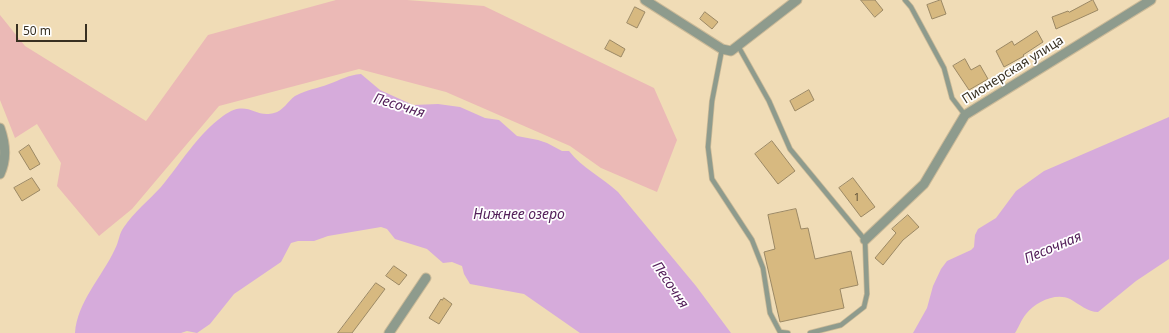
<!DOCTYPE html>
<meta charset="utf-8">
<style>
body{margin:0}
#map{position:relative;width:1169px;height:333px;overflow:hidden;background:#f0dcb6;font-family:"Noto Sans",sans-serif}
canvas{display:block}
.scale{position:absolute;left:16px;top:24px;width:71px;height:18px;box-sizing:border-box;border:2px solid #383021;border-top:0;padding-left:5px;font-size:12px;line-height:14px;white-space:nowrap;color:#383021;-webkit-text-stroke:3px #fff;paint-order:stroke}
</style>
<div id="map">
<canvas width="1169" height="333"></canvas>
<div class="scale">50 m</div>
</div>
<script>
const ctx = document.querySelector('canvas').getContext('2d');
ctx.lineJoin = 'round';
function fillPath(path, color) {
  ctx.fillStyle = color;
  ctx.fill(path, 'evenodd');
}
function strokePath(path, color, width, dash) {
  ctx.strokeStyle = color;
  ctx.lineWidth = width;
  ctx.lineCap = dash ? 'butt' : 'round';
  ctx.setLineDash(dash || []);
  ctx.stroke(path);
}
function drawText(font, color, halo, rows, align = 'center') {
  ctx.font = font + ' "Noto Sans",sans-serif';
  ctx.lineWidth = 3.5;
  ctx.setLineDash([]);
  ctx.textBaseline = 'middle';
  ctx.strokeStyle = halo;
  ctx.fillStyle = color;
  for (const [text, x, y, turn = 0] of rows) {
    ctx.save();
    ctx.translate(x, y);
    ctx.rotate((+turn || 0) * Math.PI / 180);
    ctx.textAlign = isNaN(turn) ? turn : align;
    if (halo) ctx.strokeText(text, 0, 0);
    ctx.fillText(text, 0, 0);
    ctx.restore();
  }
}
fillPath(new Path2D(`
 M336,0H407L484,6L654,88L677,140L657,192L601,168L570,146L446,92L359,69L219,106L132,209L99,236L57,186L61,163L37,124L15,138L0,100V15L25,46L146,121L208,35Z`), '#ebb9b6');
fillPath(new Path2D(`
 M361,74L380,90L413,105L438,104L460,107L485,118L499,120L517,136L538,140L547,143L562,151H569C582,168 602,177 618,192L696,286L731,333H580L524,294L470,284L464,274L462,266L452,262L443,263L427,249L395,239L387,229L381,227L328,236L314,241H298L291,243L281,262L234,294L210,324L197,333L187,331L181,333H75C77,302 102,277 115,249C119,242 119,233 124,227C134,212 149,200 161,187C181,163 197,135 223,116C248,98 254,119 274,113C283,111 288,101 295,96C308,89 316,89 329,84C340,80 348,75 361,74Z
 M1169,117V259L1136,281L1098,312C1088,312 1079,304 1070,299C1056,292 1035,302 1026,314C1021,320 1019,327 1015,333H913L927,308L933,286L941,269L947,261L971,250L974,247L975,235L978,229L996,218L1016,191L1044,171Z`), '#d6abdb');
const building = new Path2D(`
 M861,0H875L883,10L875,17Z
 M941,0L946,14L932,19L927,5Z
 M1093,0L1098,10L1056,29L1052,17L1068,11L1069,12Z
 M635,7L645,12L637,28L627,23Z
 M705,12L718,22L712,29L700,19Z
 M1037,31L1043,42L1023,55L1024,56L1004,67L996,51L1012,41L1014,45Z
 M610,40L625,49L621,57L605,49Z
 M965,59L971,70L980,65L988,79L969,90L953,66Z
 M809,90L814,100L795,111L790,101Z
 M772,141L795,171L778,184L755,154Z
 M29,145L40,164L30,170L19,152Z
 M32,178L40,190L22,201L14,188Z
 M853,178L875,207L861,217L839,188Z
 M796,209L801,229L808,228L815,259L851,251L858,285L840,289L844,308L780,322L764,252L775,249L768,215Z
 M908,215L919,227L903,240L883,265L875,258L896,233L892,229Z
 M394,266L407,275L399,285L386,276Z
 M376,283L385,289L352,333H338Z
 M444,298L452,304L439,324L429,318L441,299L442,300Z`);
fillPath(building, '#d7b980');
strokePath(building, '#9b8864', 1);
const lane = new Path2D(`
 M905,0L911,7L944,68L952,98L965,115
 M737,44L769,101L790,149L865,240L867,294L864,307L841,325L810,333
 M722,49L712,101L708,147L712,179L752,240L763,268L770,313L780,332L788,333`);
const street = new Path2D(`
 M645,0L722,49L731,51L797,0
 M0,128C5,142 7,159 0,174
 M865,240L924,184L965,115L1151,0
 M389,333L426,278`);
strokePath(lane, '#cbba98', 6);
strokePath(street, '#cbba98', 11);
strokePath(lane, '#8e9b8d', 4.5);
strokePath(street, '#8e9b8d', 9);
drawText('11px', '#605239', null, [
 ["1",857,198]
]);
drawText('13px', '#383021', '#fff', [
 ["Пионерская улица",1013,70,-32]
]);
drawText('italic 14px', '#54205a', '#fff', [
 ["Песочня",399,106,17],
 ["Нижнее озеро",519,215],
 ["Песочная",1053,248,-23],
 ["Песочня",670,285,56]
]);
</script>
